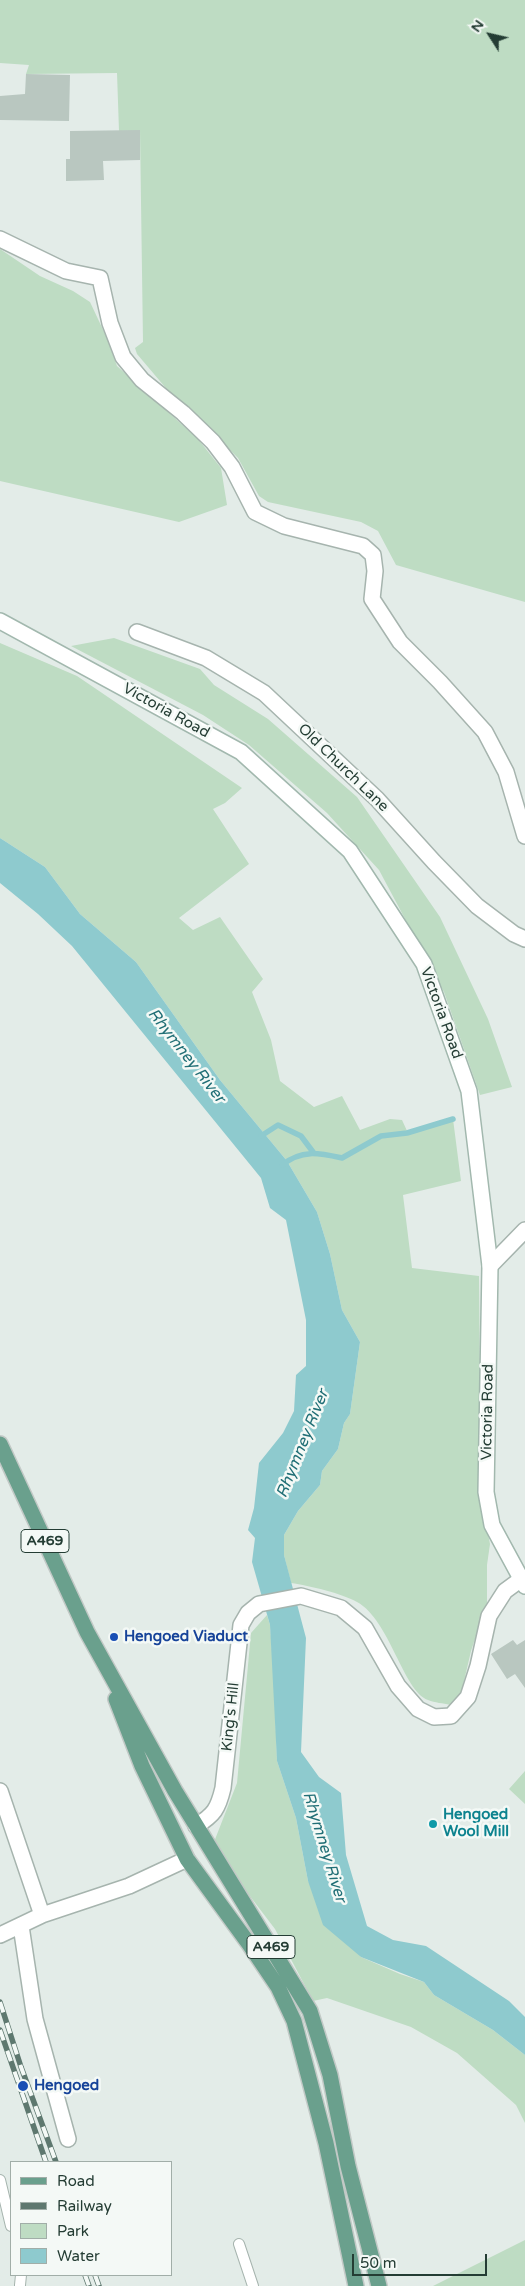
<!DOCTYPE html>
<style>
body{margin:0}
#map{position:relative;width:525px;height:2286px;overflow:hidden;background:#e3ece8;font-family:"Varela Round",sans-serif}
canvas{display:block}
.legend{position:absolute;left:10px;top:2161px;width:162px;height:115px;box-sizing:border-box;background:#f4f9f6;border:1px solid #a1aea8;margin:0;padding:6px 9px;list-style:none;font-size:15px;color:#243d34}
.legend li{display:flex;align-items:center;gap:10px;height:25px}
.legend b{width:25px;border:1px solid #a1aea8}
.north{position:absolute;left:465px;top:10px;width:50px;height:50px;-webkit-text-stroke:4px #f4f9f6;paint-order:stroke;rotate:305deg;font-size:14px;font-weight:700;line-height:20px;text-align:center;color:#243d34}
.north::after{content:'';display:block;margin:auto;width:18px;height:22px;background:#243d34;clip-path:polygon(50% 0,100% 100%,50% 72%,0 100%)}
.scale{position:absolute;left:352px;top:2254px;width:135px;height:22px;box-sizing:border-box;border:2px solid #243d34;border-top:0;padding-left:6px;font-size:15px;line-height:18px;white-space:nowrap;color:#243d34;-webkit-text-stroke:4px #f4f9f6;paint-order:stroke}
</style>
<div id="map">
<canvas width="525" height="2286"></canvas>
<ul class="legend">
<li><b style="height:6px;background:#6aa08d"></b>Road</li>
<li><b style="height:6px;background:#5e786f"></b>Railway</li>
<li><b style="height:14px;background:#bedcc3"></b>Park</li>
<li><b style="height:14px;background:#8ecace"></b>Water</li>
</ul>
<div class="north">N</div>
<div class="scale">50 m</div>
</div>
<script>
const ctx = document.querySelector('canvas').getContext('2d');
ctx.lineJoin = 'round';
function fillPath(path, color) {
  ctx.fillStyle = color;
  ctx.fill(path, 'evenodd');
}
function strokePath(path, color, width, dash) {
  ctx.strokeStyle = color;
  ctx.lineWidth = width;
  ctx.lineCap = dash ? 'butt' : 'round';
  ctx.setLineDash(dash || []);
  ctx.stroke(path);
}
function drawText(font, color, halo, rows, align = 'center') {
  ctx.font = font + ' "Varela Round",sans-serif';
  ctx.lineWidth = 5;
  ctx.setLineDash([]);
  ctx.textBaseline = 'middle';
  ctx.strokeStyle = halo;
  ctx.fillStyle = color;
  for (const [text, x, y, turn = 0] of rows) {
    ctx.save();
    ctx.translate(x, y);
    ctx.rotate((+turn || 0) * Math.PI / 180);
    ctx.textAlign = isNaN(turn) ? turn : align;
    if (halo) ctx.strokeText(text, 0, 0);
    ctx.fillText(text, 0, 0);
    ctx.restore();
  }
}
fillPath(new Path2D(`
 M0,0H525V602L396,565L378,531L361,522L268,502L259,496L238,458L206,426L176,400L137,354L135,348L143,342L140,131H119L117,73L26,74L29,65L0,63Z
 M0,249L40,276L73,291L90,302L106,336L117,366L198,439L221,468L227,505L179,522L0,481Z
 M114,638L200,669L214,685L268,719L357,797L440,917L488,1019L512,1087L480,1095L444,992L379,870L327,813L249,745L203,715L71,646Z
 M0,643L77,676L242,788L225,803L213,809L249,864L179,918L193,930L220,917L263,979L252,992L271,1040L280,1081L314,1107L342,1096L360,1130L390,1119L402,1120L408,1133L453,1119L461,1181L403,1195L412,1268L479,1276L481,1498L490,1544L487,1565V1603L471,1651L461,1694L450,1705C443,1703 435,1703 428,1700C403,1691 390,1620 357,1602C341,1593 310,1586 291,1583L284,1555V1535L298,1511L320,1485L322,1471L338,1449L344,1423L350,1414L360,1342L342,1310L330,1254L317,1212L287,1161L220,1080L136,962L80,914L45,867L0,838Z
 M267,1615L270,1625L274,1675L277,1761L296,1818L308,1881L361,1957L400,1974L424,1982L434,1995L493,2030L525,2055V2123L516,2105L457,2053L411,2027L327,1998L313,2001L275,1929L246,1891L214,1842L237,1783L251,1633Z
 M525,1771V1804L509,1789Z
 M525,2240V2286H433Z`), '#bedcc3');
fillPath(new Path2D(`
 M0,838L45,867L80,914L136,962L220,1080L287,1161L317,1212L330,1254L342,1310L360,1342L350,1414L344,1423L338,1449L322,1471L320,1485L298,1511L284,1535V1555L306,1638L301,1752L319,1777L341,1793L346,1855L367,1926L393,1940L426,1946L509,2001L525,2017V2055L493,2030L434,1995L424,1982L361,1957L323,1925L308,1881L296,1818L277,1761L270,1625L252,1562L255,1538L248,1530L254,1508L259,1463L283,1433L294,1411L296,1375L306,1366V1320L286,1220L270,1208L261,1178L72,946L38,914L0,883Z`), '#8ecace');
strokePath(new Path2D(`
 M261,1136L278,1125L301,1136L313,1152
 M282,1165C302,1149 319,1153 342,1158L381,1136L407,1133L453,1119`), '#8ecace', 5.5);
fillPath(new Path2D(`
 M26,74L70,75L69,121L0,120V96L25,94Z
 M140,130V160L103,161L104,180L66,181V159H70V131Z
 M513,1640L517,1645L525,1640V1688L515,1674L507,1679L491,1654Z`), '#b9c7c0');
const lane = new Path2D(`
 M0,2180L11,2226
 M239,2244L253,2286
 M20,2285L21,2275`);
const street = new Path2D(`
 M0,239L66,271L100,278L110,323L123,357L142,380L183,413L213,442L232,467L255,512L284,526L363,546L373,555L375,571L372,599L400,642L440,682L485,732L506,772L525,836
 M137,632L206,658L264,693L377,799L434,862L477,906L514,934L525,939
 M490,1266L525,1230
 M0,1791L42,1915
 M196,1826C214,1815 218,1809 223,1788L241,1625L248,1613L259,1604L301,1596L341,1608L365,1628L398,1686L418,1709L434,1717L451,1716L468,1697L478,1666L489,1616L505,1591L520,1580
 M21,1926L35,2019L68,2139
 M0,1935L42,1915L129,1886L187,1859`);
const secondary = new Path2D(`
 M0,621L241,752L350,851L424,964L469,1091L490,1266L486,1492L492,1525L525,1586`);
const primary = new Path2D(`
 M0,1444L87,1632L175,1791L310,2011L330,2075L348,2166L379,2286
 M116,1699L142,1766L187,1859L249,1944L278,1987L294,2021L326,2143L356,2286`);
strokePath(lane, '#a6b4ae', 12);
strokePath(street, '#a6b4ae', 18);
strokePath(secondary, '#a2b8ae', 18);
strokePath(primary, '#c2c9c6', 18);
strokePath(lane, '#fff', 10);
strokePath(street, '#fff', 15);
strokePath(secondary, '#fff', 15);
strokePath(primary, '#6aa08d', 15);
const rail = new Path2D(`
 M0,2002L21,2067L56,2162
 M0,2030L46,2162
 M85,2275L89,2286
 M95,2275L99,2286`);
strokePath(rail, '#5e786f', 5.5);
strokePath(rail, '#f4f9f6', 4, [11]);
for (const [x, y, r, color] of [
 [114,1637,5,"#1a4fb4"],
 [433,1824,5,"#0f9aa8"],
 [23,2086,6,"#1a4fb4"]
]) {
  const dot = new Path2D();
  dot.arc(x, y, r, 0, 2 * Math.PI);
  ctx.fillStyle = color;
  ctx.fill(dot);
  strokePath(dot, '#f4f9f6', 2);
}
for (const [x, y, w] of [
 [45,1541,48],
 [271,1947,48]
]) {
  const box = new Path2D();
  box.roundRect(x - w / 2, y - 11.5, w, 23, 4);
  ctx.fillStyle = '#f4f9f6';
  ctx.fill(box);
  strokePath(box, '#243d34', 1);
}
drawText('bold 14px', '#243d34', null, [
 ["A469",45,1541],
 ["A469",271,1947]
]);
drawText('15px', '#243d34', '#f4f9f6', [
 ["Victoria Road",166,711,29],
 ["Old Church Lane",343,768,44],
 ["Victoria Road",441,1013,70],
 ["Victoria Road",488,1412,-89],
 ["King's Hill",231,1717,-84]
]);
drawText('bold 15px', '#164399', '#f4f9f6', [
 ["Hengoed Viaduct",124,1637],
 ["Hengoed",34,2086]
], 'left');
drawText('bold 15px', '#0d838f', '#f4f9f6', [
 ["Hengoed",443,1815],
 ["Wool Mill",443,1832]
], 'left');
drawText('italic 16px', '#216f76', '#f4f9f6', [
 ["Rhymney River",186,1056,52],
 ["Rhymney River",303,1444,-68],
 ["Rhymney River",324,1847,73]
]);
</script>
